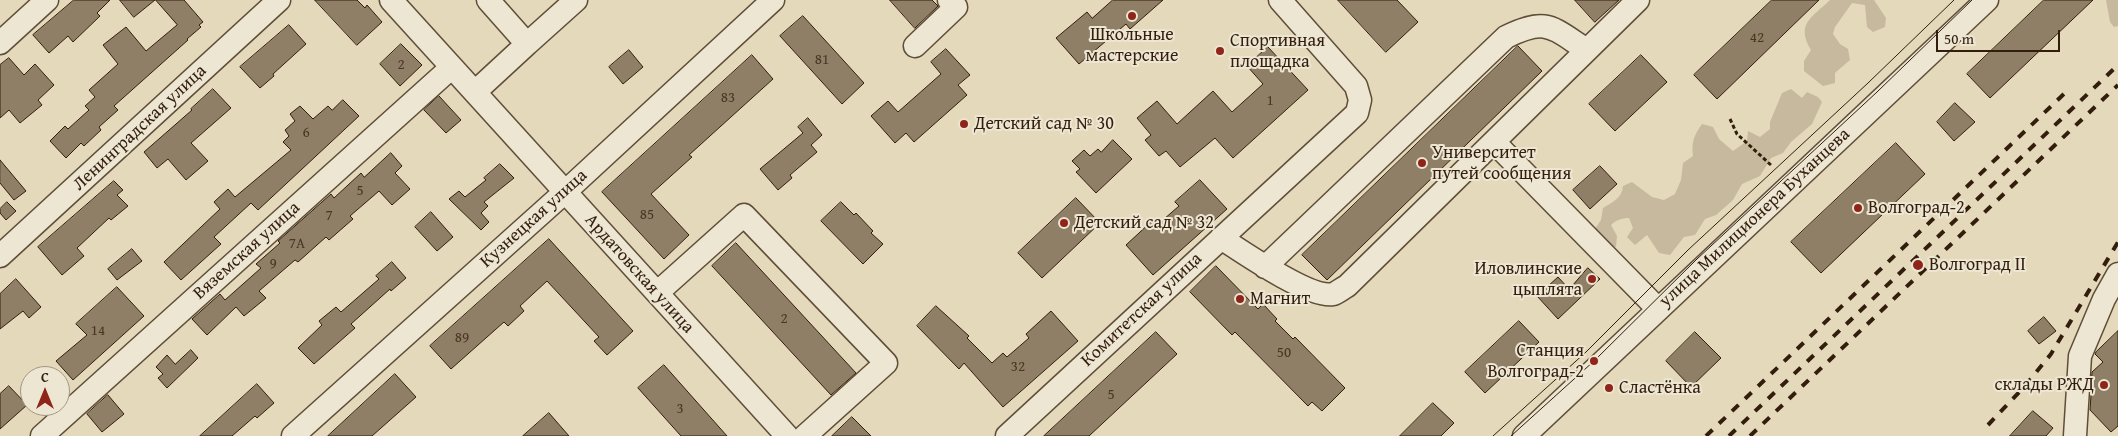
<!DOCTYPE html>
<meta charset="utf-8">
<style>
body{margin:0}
#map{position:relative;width:2118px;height:436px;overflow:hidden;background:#e4d9bb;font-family:"Gentium Book Plus",serif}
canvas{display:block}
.north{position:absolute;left:20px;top:366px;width:50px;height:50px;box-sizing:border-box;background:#ede6d3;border:1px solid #a39684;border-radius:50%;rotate:0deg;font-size:14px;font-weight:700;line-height:20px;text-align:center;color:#331e0d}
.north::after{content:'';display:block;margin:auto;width:18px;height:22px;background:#8f2418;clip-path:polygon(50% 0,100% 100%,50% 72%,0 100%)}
.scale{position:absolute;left:1936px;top:30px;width:124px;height:22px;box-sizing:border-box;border:2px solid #331e0d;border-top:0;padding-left:6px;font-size:15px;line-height:18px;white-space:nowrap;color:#331e0d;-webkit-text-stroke:4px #ede6d3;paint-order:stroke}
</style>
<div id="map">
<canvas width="2118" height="436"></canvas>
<div class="north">С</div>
<div class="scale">50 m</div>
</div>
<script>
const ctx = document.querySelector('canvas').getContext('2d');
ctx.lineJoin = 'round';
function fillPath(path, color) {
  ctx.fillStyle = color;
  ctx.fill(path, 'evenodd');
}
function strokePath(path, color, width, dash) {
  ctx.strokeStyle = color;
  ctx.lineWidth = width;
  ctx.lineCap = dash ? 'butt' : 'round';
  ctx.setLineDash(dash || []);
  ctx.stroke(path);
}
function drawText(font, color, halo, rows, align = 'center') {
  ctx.font = font + ' "Gentium Book Plus",serif';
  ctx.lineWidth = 4;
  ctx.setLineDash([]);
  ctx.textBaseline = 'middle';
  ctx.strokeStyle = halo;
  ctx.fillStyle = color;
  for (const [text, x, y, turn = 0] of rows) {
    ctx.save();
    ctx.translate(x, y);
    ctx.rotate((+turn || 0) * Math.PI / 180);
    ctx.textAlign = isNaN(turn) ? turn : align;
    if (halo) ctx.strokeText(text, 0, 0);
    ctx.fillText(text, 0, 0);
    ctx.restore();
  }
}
fillPath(new Path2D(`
 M1830,0H1874L1886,18L1885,27L1873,32L1867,27L1865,5L1852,3L1835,27L1833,34L1840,44L1848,49L1850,60L1835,73V83L1823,86L1804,71V61L1811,50C1795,23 1813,17 1830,0Z
 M2106,0H2118V26L2114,27L2110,22Z
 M1791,89L1802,98L1807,92L1818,97L1822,102L1812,124L1791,142L1783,153L1771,158L1760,176L1742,184L1733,200L1716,215L1705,219L1695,235L1684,237L1670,255L1659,253L1647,235L1635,245L1627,237L1633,228L1629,218C1622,218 1616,220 1611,225L1617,236L1616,247L1601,245L1595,229L1601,220L1603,208C1613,202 1622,198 1623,186L1632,182L1652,197L1664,200L1675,194L1681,180L1683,163L1693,156C1691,143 1694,135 1702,124L1713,127L1719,139L1733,151L1747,141L1748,131L1760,137L1770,129V122L1782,93Z`), '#c6b99d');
const building = new Path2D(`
 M74,0H110L97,13L100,16L73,42L68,36L49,53L33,35Z
 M120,0H155L134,17Z
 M156,0H184L203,22L199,25L201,27L187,39L188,40L114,106L118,110L99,127L101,130L84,146L81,143L66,158L50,141L65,126L68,129L89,110L85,106L95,97L89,90L118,64L103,45L126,27L146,51L177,25Z
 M315,0H357L365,8L367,5L382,22L357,45Z
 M890,0H932L938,6L915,28Z
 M1113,0H1163L1130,29L1126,24L1079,64L1056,38L1087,12L1092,18Z
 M1338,0H1397L1418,22L1386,52Z
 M1575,0H1619L1595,22Z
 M1772,0H1819L1717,99L1694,75Z
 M2044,0H2093L1990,98L1967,74Z
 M803,16L864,83L842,104L780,36Z
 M289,25L306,44L273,74L274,76L260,88L240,67Z
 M401,44L422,65L400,86L380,64Z
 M1518,46L1542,71L1327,280L1302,255Z
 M1268,47L1308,90L1233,158L1215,138L1180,167L1166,151L1159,156L1145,140L1151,135L1137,118L1157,101L1177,124L1213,91L1232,112L1263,84L1247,66Z
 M946,49L970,75L958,85L967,95L914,142L906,133L895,143L871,116L888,101L898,112L941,74L931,62Z
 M629,50L643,67L623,84L609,67Z
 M752,55L773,79L689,155L692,157L651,194L689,235L664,259L602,192Z
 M1641,55L1667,82L1615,131L1589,104Z
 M9,58L24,75L35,64L54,85L38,100L42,105L20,123L9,110L0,118V65Z
 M213,89L231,108L191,143L208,161L186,180L168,159L157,168L144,152L192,110L191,109Z
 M439,96L461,120L446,133L424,110Z
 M343,100L359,116L258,210L251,203L214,237L221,244L181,280L164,262L220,209L214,202L228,189L235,197L291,150L283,142L289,136L285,130L295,121L290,114L300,106L313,119L328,106L332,110Z
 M1955,103L1975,122L1954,141L1937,122Z
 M808,118L822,135L811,145L817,152L790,175L792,178L778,190L760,169L803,133L798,127Z
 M1113,140L1132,159L1096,193L1076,172L1080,169L1072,161L1084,150L1090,156L1098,149L1101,152Z
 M1896,143L1925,174L1821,273L1791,242Z
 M391,153L402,166L395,173L410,189L392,205L379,191L350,216L353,219L329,240L326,237L298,262L295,260L259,291L266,298L244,316L236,307L207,335L192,319L220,294L225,300L261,268L256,264L280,243L278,241L331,194L334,198L361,173L364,177Z
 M0,160L26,191L14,200L0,183Z
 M500,164L514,178L484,202L488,206L481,213L489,222L481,230L449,199L459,191L465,197L486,180L484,178Z
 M1600,166L1617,184L1590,209L1573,190Z
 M1200,180L1227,209L1153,275L1126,245L1152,221L1156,226L1179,206L1175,202Z
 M114,181L123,190L117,195L128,206L111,220L109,218L77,248L84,256L62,275L38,247Z
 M1076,198L1100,223L1042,278L1018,253Z
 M7,202L16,211L6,220L0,213V209Z
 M841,202L854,215L856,213L873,231L871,233L883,244L863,264L821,221Z
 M431,212L453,237L437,251L415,227Z
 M549,239L633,331L607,355L594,341L599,337L547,281L520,306L524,311L508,326L504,322L451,369L430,346Z
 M736,243L856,373L831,395L712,266Z
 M132,249L142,261L117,280L108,269Z
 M392,262L406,278L391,291L390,289L351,324L355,328L314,364L298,348L322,325L319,321L336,307L341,312L379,279L376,276Z
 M1216,266L1258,309L1263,304L1277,319L1275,321L1293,339L1295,337L1345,388L1322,411L1312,402L1308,406L1235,332L1232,335L1190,292Z
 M1588,268L1600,279L1558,319L1537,296L1558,277L1569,289Z
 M16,279L41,307L29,318L23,311L0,329V294Z
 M117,287L144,316L73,380L56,361L87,335L76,324Z
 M936,306L969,336L967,338L992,363L1003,353L1007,357L1029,338L1026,334L1051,311L1078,341L1003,407L964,363L959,369L917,326Z
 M2044,317L2056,331L2039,344L2028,331Z
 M1519,321L1539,342L1485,393L1465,372Z
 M2118,331V426L2111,432L2090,410L2091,395L2095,390L2091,386L2092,372L2103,362L2095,354L2096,352Z
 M1156,332L1177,354L1089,436H1044Z
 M1695,332L1721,358L1691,387L1666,361Z
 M191,350L198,358L167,388L158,378L163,374L156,367L167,355L175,364Z
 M664,365L727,436H681L638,388Z
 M395,374L416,397L372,436H328Z
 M257,384L274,403L257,418L255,416L232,436H200Z
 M9,386L27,405L0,429V394Z
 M108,395L124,414L102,432L87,414Z
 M1433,403L1454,423L1441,436H1400Z
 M2033,411L2053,428L2046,436H2010Z
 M549,413L569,436H523Z
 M852,417L871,436H832Z`);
fillPath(building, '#8f7f67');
strokePath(building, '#331e0d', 1);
const minor = new Path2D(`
 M391,0L787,436
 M488,0L527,44L576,0
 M0,43L47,0
 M915,46L956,7L949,0
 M475,92L527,44
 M1494,142L1658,309
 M1221,238C1241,251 1310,299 1333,294C1337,293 1343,288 1347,286L1638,0
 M0,256L279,0
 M1265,267L1506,37C1547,17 1551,27 1587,50
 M657,293L744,215L886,363L805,436
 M42,436L452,67
 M293,436L565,192L773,0
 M1007,436L1357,113L1360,100L1356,86L1280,0
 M1524,436L1987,0
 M2075,436L2080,356L2104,299L2118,274`);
strokePath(minor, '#5f4d38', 25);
strokePath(new Path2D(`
 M1730,119L1737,134L1772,166`), '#331e0d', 3, [4, 2.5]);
strokePath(minor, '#ede6d3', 22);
strokePath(new Path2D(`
 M1493,436L1586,352L1688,250L1868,83L1954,0
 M1511,436L1594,361L1697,259L1877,92L1972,0`), '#331e0d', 1);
strokePath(new Path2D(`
 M1988,425L2025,386L2051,354L2118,242
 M1706,436L2067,91
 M1729,436L2118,65
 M1750,436L2118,85`), '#331e0d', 4, [9, 9]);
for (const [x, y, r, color] of [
 [1132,16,5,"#8f2418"],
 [1220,51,5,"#8f2418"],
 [964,124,5,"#8f2418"],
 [1422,163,5,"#8f2418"],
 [1858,208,5,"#8f2418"],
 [1064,223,5,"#8f2418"],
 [1918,265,6,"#8f2418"],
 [1592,279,5,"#8f2418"],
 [1240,299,5,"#8f2418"],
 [1594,361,5,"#8f2418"],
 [2104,385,5,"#8f2418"],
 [1609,388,5,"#8f2418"]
]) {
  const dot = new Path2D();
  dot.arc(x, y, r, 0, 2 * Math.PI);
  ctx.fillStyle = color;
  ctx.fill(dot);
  strokePath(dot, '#ede6d3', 2);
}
drawText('15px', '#4a3624', null, [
 ["42",1757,38],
 ["81",822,60],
 ["2",401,65],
 ["83",728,98],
 ["1",1270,101],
 ["6",306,133],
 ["5",360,191],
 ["85",647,215],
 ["7",329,216],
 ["7А",297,244],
 ["9",273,264],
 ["2",784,319],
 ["14",98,331],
 ["89",462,338],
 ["50",1284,353],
 ["32",1018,367],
 ["5",1111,395],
 ["3",680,409]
]);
drawText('18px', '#331e0d', '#ede6d3', [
 ["Школьные",1132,35,"center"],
 ["мастерские",1132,56,"center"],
 ["Спортивная",1230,41],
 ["площадка",1230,62],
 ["Детский сад № 30",974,124],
 ["Университет",1432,153],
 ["путей сообщения",1432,174],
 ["Волгоград-2",1868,208],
 ["Детский сад № 32",1074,223],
 ["Волгоград II",1929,265],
 ["Иловлинские",1582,269,"right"],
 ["цыплята",1582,290,"right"],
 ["Магнит",1250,299],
 ["Станция",1584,351,"right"],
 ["Волгоград-2",1584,372,"right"],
 ["склады РЖД",2094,385,"right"],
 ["Сластёнка",1619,388]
], 'left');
drawText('18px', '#331e0d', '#ede6d3', [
 ["Ленинградская улица",140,128,-43],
 ["улица Милиционера Буханцева",1755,218,-43],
 ["Кузнецкая улица",534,219,-42],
 ["Вяземская улица",247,251,-42],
 ["Ардатовская улица",639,274,48],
 ["Комитетская улица",1142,310,-43]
]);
</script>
